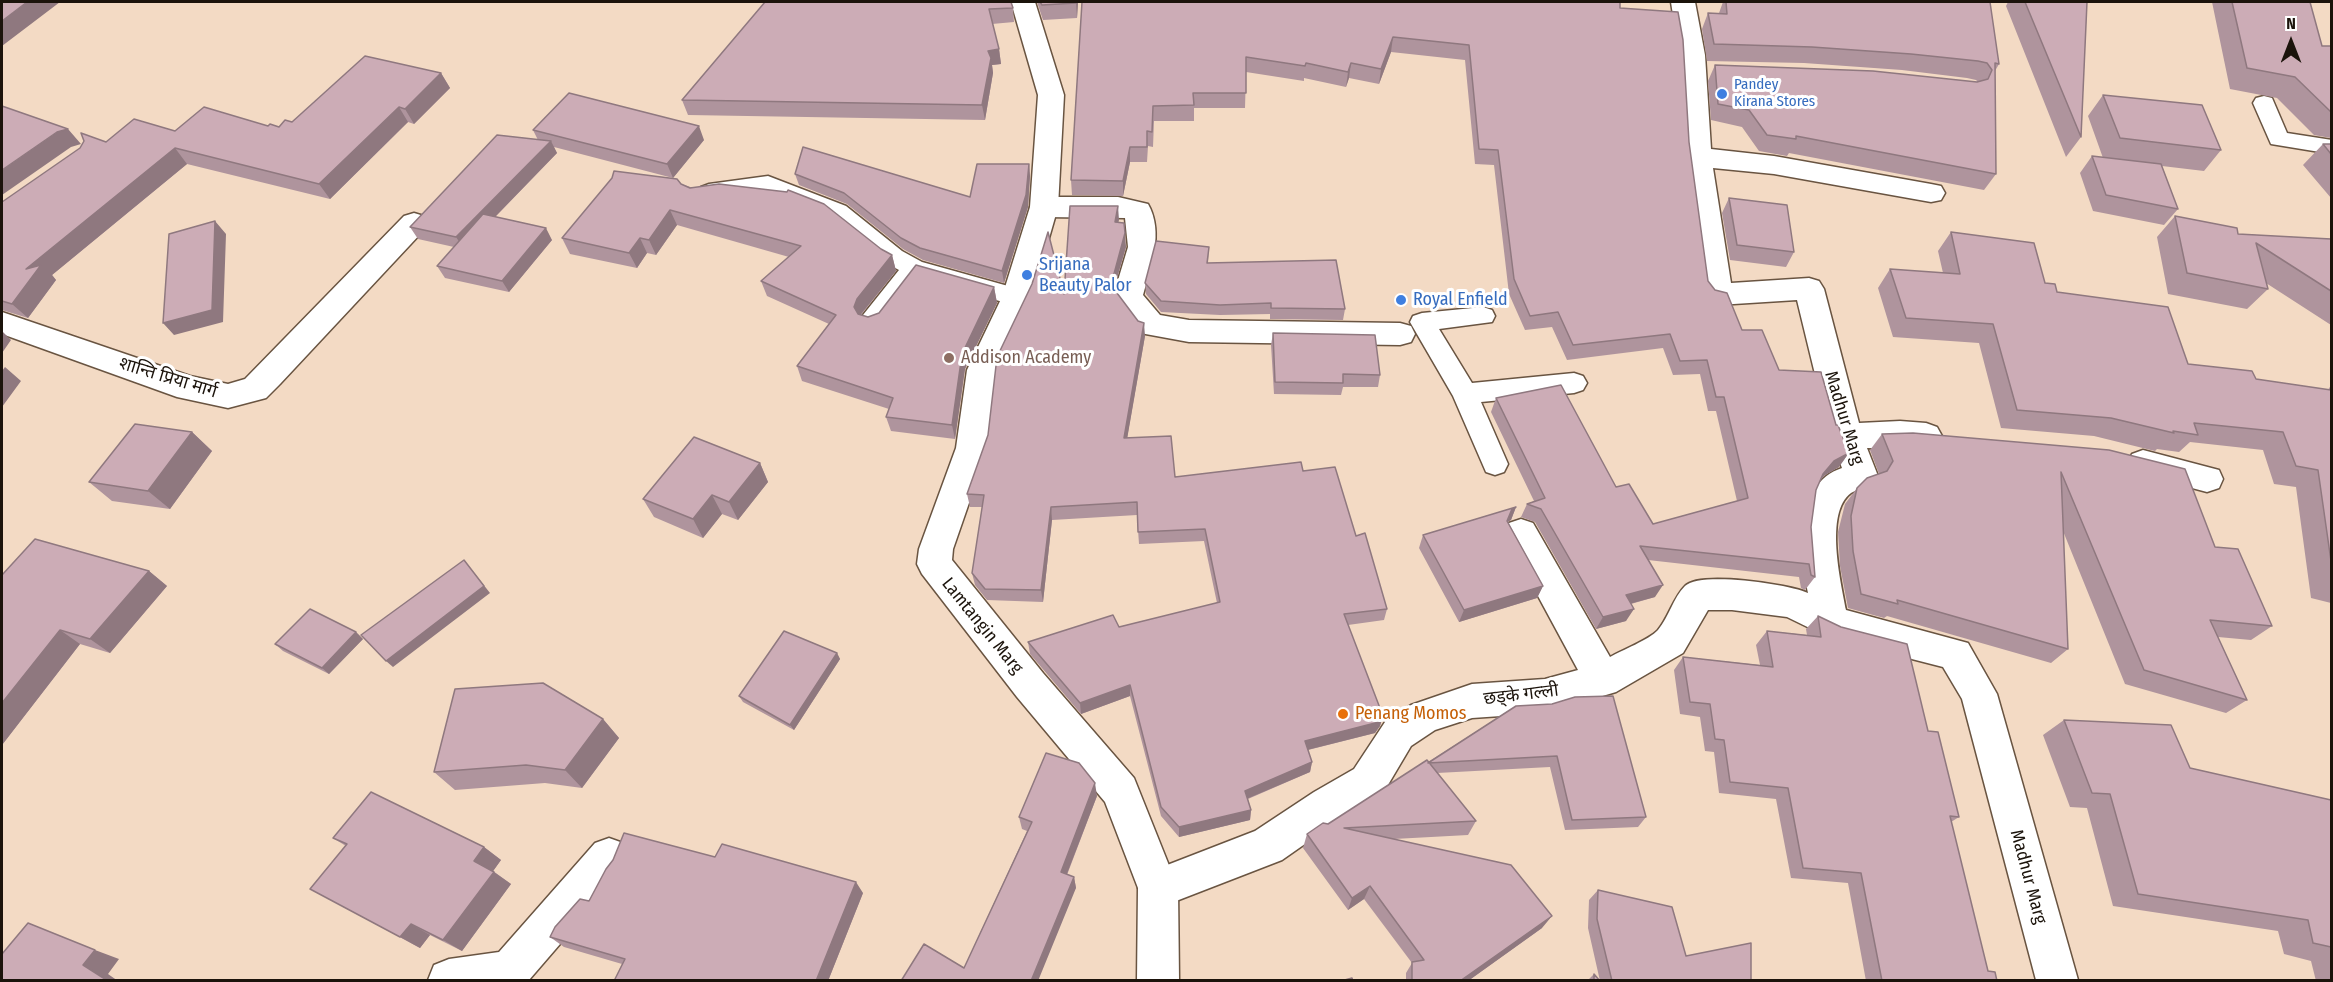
<!DOCTYPE html>
<meta charset="utf-8">
<style>
body{margin:0}
#map{position:relative;width:2333px;height:982px;overflow:hidden;background:#f3dac4;font-family:"Fira Sans Condensed",sans-serif}
canvas{display:block}
.frame{position:absolute;inset:0;border:3px solid #1b130b;pointer-events:none}
.north{position:absolute;left:2261px;top:12px;width:60px;height:60px;-webkit-text-stroke:4px #fff;paint-order:stroke;rotate:0deg;font-size:16px;font-weight:700;line-height:24px;text-align:center;color:#1b130b}
.north::after{content:'';display:block;margin:auto;width:21px;height:27px;background:#1b130b;clip-path:polygon(50% 0,100% 100%,50% 72%,0 100%)}
</style>
<div id="map">
<canvas width="2333" height="982"></canvas>
<div class="frame"></div>
<div class="north">N</div>
</div>
<script>
const ctx = document.querySelector('canvas').getContext('2d');
ctx.lineJoin = 'round';
function strokePath(path, color, width, dash) {
  ctx.strokeStyle = color;
  ctx.lineWidth = width;
  ctx.lineCap = dash ? 'butt' : 'round';
  ctx.setLineDash(dash || []);
  ctx.stroke(path);
}
function fillPath(path, color) {
  ctx.fillStyle = color;
  ctx.fill(path, 'evenodd');
}
function drawText(font, color, halo, rows, align = 'center') {
  ctx.font = font + ' "Fira Sans Condensed","Noto Sans Devanagari",sans-serif';
  ctx.lineWidth = 6;
  ctx.setLineDash([]);
  ctx.textBaseline = 'middle';
  ctx.strokeStyle = halo;
  ctx.fillStyle = color;
  for (const [text, x, y, turn = 0] of rows) {
    ctx.save();
    ctx.translate(x, y);
    ctx.rotate((+turn || 0) * Math.PI / 180);
    ctx.textAlign = isNaN(turn) ? turn : align;
    if (halo) ctx.strokeText(text, 0, 0);
    ctx.fillText(text, 0, 0);
    ctx.restore();
  }
}
const lane = new Path2D(`
 M2264,96L2272,98L2287,133L2332,140V154L2271,144L2253,103L2256,98Z
 M768,176L846,206L902,251L922,262L1026,291L1029,297L1026,303L1017,306L919,278L881,327L872,330L863,327L860,321L863,315L899,270L886,263L830,218L766,192L709,200L701,197L698,192L701,187L709,184Z
 M1483,307L1492,310L1495,316L1492,322L1439,329L1472,383L1574,373L1583,376L1587,383L1583,390L1574,393L1481,402L1508,464L1504,472L1495,475L1486,472L1453,396L1410,322L1413,316L1422,313Z`);
const street = new Path2D(`
 M1671,2H1695L1705,55L1711,149L1774,156L1931,184L1941,186L1945,193L1941,200L1931,202L1774,174L1713,168L1731,283L1809,278L1819,281L1824,289L1859,423L1900,421L1926,423L1937,427L1942,436L1937,445L1926,449L1867,448L1878,476L1874,485C1867,488 1857,489 1851,493C1824,513 1841,582 1846,610L1968,643L1997,694L2078,980H2036L1962,699L1943,667L1830,638L1787,617L1732,610H1708L1683,653L1616,692L1545,713L1472,718L1435,730L1411,746L1382,795L1342,818L1282,860L1158,908L1144,902L1138,888L1144,874L1255,831L1314,792L1354,769L1385,722L1411,705L1472,684L1545,679L1578,670L1504,533L1509,523L1521,519L1533,523L1610,657C1622,650 1649,640 1658,630C1669,617 1673,598 1685,586C1699,571 1790,584 1808,593C1802,553 1793,484 1842,468L1830,436L1797,300L1718,305L1708,302L1703,294L1685,157L1679,55Z
 M1044,197H1118L1148,204C1164,232 1151,267 1143,295L1160,315L1189,320L1400,323L1411,326L1415,334L1411,342L1400,345L1189,342L1140,333L1113,297L1128,247L1125,218L1044,217L1034,214L1030,207L1034,200Z
 M414,213L424,216L428,223L424,230L280,384L266,398L228,408L177,397L2,334V312L190,376L228,384L245,379L404,216Z
 M2143,450L2219,470L2223,479L2219,488L2207,492L2132,472L2127,463L2132,454Z
 M609,838L623,843L629,857L623,871L529,980H428L434,965L449,959L499,952L595,843Z`);
const secondary = new Path2D(`
 M1011,2H1035L1064,95L1058,207L1032,297L997,370L988,448L953,549L952,560L1043,673L1134,778L1178,888L1179,980H1137L1138,888L1105,802L1017,697L922,574L917,564L919,549L956,448L967,370L1002,297L1030,207L1038,95Z`);
strokePath(lane, '#695441', 3);
strokePath(street, '#695441', 3);
strokePath(secondary, '#695441', 3);
fillPath(lane, '#fff');
fillPath(street, '#fff');
fillPath(secondary, '#fff');
fillPath(new Path2D(`
 M765,2L1013,8L1014,22L992,24L999,49L1001,64L992,65L993,73L985,120L688,115L682,100Z
 M1037,2H1078L1077,18L1043,20Z
 M1082,2L1620,8L1689,142L1708,281L1742,330L1779,370L1839,467L1825,475L1821,479L1816,490L1811,527L1815,577L1805,590L1801,588L1799,577L1648,560L1655,597L1631,604L1626,621L1596,629L1535,522L1521,517L1527,504L1534,501L1491,412L1496,398L1616,487L1653,524L1737,501L1716,411H1708L1700,374L1673,375L1663,348L1567,360L1552,327L1525,330L1509,294L1494,165L1475,164L1465,60L1391,52L1379,84L1349,78L1346,87L1304,78V81L1246,72L1245,108H1194V121H1154L1153,147L1148,146L1147,162H1130L1123,196L1072,195L1071,180Z
 M1723,2H1990L1999,64L1995,71L1996,174L1984,190L1789,153L1787,156L1759,151L1742,127L1711,120L1708,81L1715,65L1978,82L1976,80L1967,78L1902,70L1804,63L1707,61L1702,29L1708,13H1719Z
 M2008,2H2087L2081,137L2066,157L2006,6Z
 M2212,2H2310L2322,46H2331V138L2314,135L2277,98L2230,89Z
 M441,73L450,88L414,124L408,122L330,199L187,164L52,275L56,280L28,318L2,310V202L106,142L175,131L268,126L279,127Z
 M2103,95L2221,150L2204,171L2162,166L2178,209L2164,225L2093,211L2080,173L2092,156L2103,158L2088,116Z
 M533,130L704,140L673,178L554,147L557,153L495,217L552,240L509,292L445,278L437,266L454,247L418,239L410,227L538,140Z
 M2323,144H2331V198L2303,165Z
 M1029,164L1030,176L1028,207L1004,283L923,260L903,249L847,204L799,185L795,174L970,197Z
 M681,184L881,249L892,255L896,271L861,315L868,317L994,287L997,303L965,369L955,439L891,431L886,417L889,409L802,381L797,366L829,324L767,296L761,281L789,257L677,225L656,255L647,253L637,268L570,254L562,238Z
 M1729,198L1794,252L1786,267L1730,260L1722,213Z
 M1118,206V222L1126,247L1114,289L1145,336L1127,438L1175,477L1303,471L1356,536L1387,609L1384,620L1348,625L1383,716L1380,726L1375,733L1308,750L1312,762L1310,772L1248,799L1251,810L1250,820L1179,837L1161,816L1130,696L1081,714L1030,654L1028,642L1119,627L1217,603L1204,541L1139,544L1137,515L1052,520L1043,602L987,600L975,585L972,573L982,507H970L967,494L1064,294Z
 M2175,216L2238,234L2331,239V325L2266,283L2268,289L2247,309L2168,294L2157,237Z
 M1951,232L2045,283L2057,292L2188,364L2256,379L2328,390L2331,385V603L2311,598L2296,487L2274,484L2263,450L2190,442L2179,452L2157,449L2155,451L2094,436L2001,428L1979,343L1893,337L1878,288L1890,269L1943,273L1938,251Z
 M1209,247L1208,263L1345,309L1343,320L1270,319V314L1220,315L1161,312L1146,294L1145,283Z
 M1273,333L1380,375L1378,387H1343L1341,395L1274,394L1271,345Z
 M192,432L212,451L170,509L112,501L89,482Z
 M1882,434L2109,450L2215,547L2272,626L2251,640L2218,637L2247,700L2226,713L2125,684L2063,531L2068,649L2051,663L1887,616L1884,618L1848,608L1840,566L1838,532L1845,504L1857,488L1879,474L1870,450Z
 M760,463L768,482L738,520L722,514L703,538L654,517L643,499Z
 M1516,507L1511,520L1508,522L1543,586L1537,598L1459,622L1419,548L1423,535Z
 M149,571L167,586L110,653L80,644L2,745V575Z
 M1818,616L1928,731L1959,817L1951,822L1988,971L1997,981H1866L1848,883L1791,878L1776,799L1719,793L1714,752L1705,751L1700,717L1680,714L1674,670L1683,657L1760,665L1756,645L1767,631L1807,635L1806,629Z
 M356,632L363,639L329,674L283,651L275,644Z
 M837,653L840,659L794,730L743,702L739,696Z
 M1516,706L1646,817L1638,827L1565,830L1550,767L1437,773L1476,821L1468,835L1394,839L1542,928L1468,981H1406V973L1412,963L1364,899L1348,910L1303,848L1307,834L1328,824L1428,762Z
 M603,719L619,738L582,788L545,783L455,790L434,772Z
 M2064,720L2190,768L2331,800V981H2316L2311,961L2284,954L2278,931L2113,906L2087,808L2070,807L2043,735Z
 M1097,796L1067,875L1074,877L1076,888L964,968L1027,831L1022,829L1019,817Z
 M333,838L484,847L501,860L493,871L511,884L462,951L430,935L420,948L310,889L346,846Z
 M715,857L863,893L828,981H614L622,964L564,947L550,937L589,901Z
 M1598,890L1686,956L1751,981H1600L1588,928L1589,900Z
 M1594,974L1600,981H1587Z`), '#af949d');
fillPath(new Path2D(`
 M27,2H60L2,46V21Z
 M1076,2H1078L1077,18Z
 M1393,37L1391,52L1379,84L1381,69Z
 M999,49L1001,64L992,65L993,73L985,120L982,105L988,51Z
 M1351,63L1349,78L1346,87L1348,72Z
 M441,73L450,88L414,124L405,109Z
 M399,107L408,122L330,199L319,184Z
 M699,126L704,140L673,178L667,164Z
 M68,129L81,144L71,147L2,195V170L57,132Z
 M551,141L557,153L464,249L456,237Z
 M1130,147V162L1123,196V181Z
 M175,148L187,164L52,275L56,280L28,318L12,304L26,269Z
 M1029,164L1030,176L1028,207L1004,283L1002,271Z
 M1118,206L1119,220L1115,236V222Z
 M670,210L677,225L656,255L649,240Z
 M215,221L226,234L223,322L174,335L163,323Z
 M546,228L552,240L509,292L502,281Z
 M1125,233L1126,247L1111,298V285Z
 M640,238L647,253L637,268L629,253Z
 M892,255L896,271L861,314L858,322L854,307L857,299Z
 M994,287L997,303L965,369L955,439L952,425L962,354Z
 M1144,323L1145,336L1125,451L1124,438Z
 M2,331L11,340L2,353Z
 M5,367L21,381L2,407V371Z
 M192,432L212,451L170,509L148,491Z
 M1849,453L1839,467L1825,475L1813,488L1823,474L1834,461Z
 M760,463L768,482L738,520L729,502Z
 M712,495L722,514L703,538L693,519Z
 M1051,507L1052,520L1043,602L1041,590Z
 M1516,507L1511,520L1507,522L1512,509Z
 M464,560L490,593L393,667L386,661Z
 M149,571L167,586L110,653L90,639Z
 M1663,585L1655,597L1618,607L1626,595Z
 M1543,586L1537,598L1459,622L1464,610Z
 M1634,609L1626,621L1596,629L1603,617Z
 M60,630L80,644L2,745V703Z
 M356,632L363,639L329,674L322,668Z
 M837,653L840,659L794,730L790,725Z
 M1130,685V696L1081,714L1080,703Z
 M1383,716L1380,726L1375,733L1303,751L1305,741Z
 M603,719L619,738L582,788L565,770Z
 M1312,762L1310,772L1244,800L1245,791Z
 M1095,783L1097,796L1063,884L1061,872Z
 M1251,810L1250,820L1179,837V827Z
 M484,847L501,860L491,874L474,861Z
 M494,872L511,884L462,951L443,940Z
 M1074,877L1076,888L1038,981H1031Z
 M856,882L863,893L828,981H816Z
 M1370,886L1364,899L1348,910L1352,898Z
 M1552,916L1542,928L1468,981H1460Z
 M411,924L430,935L420,948L400,937Z
 M95,950L119,959L108,974L118,981H108L83,965Z`), '#8f787f');
const building = new Path2D(`
 M2,2H27L2,21Z
 M765,2H1011L1013,8L989,9L999,49L988,51L991,58L982,105L682,100Z
 M1040,2H1076V3L1042,5Z
 M1082,2H1620V8L1678,12L1683,40L1689,142L1708,281L1715,290L1727,293L1742,330H1762L1779,370L1821,372L1836,425H1838L1849,453L1834,461L1823,474L1816,490L1811,527L1815,577L1811,575L1809,564L1640,546L1663,585L1626,595L1634,609L1603,617L1541,509L1527,504L1545,498L1496,398L1561,385L1616,487L1629,484L1653,524L1748,498L1724,397H1716L1707,360L1680,361L1670,334L1573,345L1558,312L1530,316L1514,279L1498,150L1479,149L1469,45L1393,37L1381,69L1351,63L1348,72L1306,63L1305,66L1246,57V93H1193L1194,105L1153,106L1152,132L1147,131V147H1130L1123,181L1071,180Z
 M1726,2H1990L1999,64L1995,63L1996,174L1796,136V139L1767,135L1749,110L1718,104L1715,65L1873,71L1977,82L1988,79L1992,70L1987,63L1978,61L1911,54L1812,47L1714,44L1708,13L1727,14Z
 M2025,2H2087L2081,137Z
 M2232,2H2310L2322,46H2331V112L2295,77L2247,68Z
 M365,56L441,73L405,109L399,107L319,184L175,148L26,269L41,265L12,304L2,301V202L80,148L84,141L81,133L106,142L134,119L175,131L204,107L268,126L270,124L279,127L285,120L292,122Z
 M569,93L699,126L667,164L533,130Z
 M2103,95L2202,105L2221,150L2120,138Z
 M2,106L68,129L57,132L2,170Z
 M497,135L551,141L456,237L410,227Z
 M2323,144H2331V154Z
 M803,147L970,197L977,164H1029L1026,195L1002,271L920,248L901,238L844,193L795,174Z
 M2092,156L2161,164L2178,209L2106,195Z
 M614,171L677,179L681,184L690,188L719,184L787,192L788,190L824,204L881,249L892,255L857,299L854,307L858,314L868,317L879,313L916,265L994,287L962,354L952,425L886,417L893,398L797,366L836,315L761,281L801,246L670,210L649,240L640,238L629,253L562,238L612,178Z
 M1729,198L1787,205L1794,252L1737,245Z
 M1070,206H1118L1115,222L1124,223L1125,233L1111,285L1138,321L1144,323L1124,438L1171,436L1175,477L1301,462L1303,471L1335,467L1356,536L1365,533L1387,609L1344,614L1383,716L1379,722L1305,741L1312,762L1245,791L1251,810L1179,827L1161,807L1130,685L1080,703L1028,642L1113,615L1119,627L1220,602L1205,529L1138,532L1137,502L1051,507L1041,590L985,589L972,573L984,495L967,494L988,435L997,357L1032,284L1048,232L1064,294Z
 M483,214L546,228L502,281L437,266Z
 M2175,216L2237,228L2238,234L2331,239V291L2256,243L2268,289L2187,273Z
 M215,221L212,310L163,323L169,234Z
 M1951,232L2034,243L2045,283L2055,284L2057,292L2168,307L2188,364L2252,371L2256,379L2331,390V561L2318,470L2296,466L2283,432L2194,423L2198,435L2173,431L2174,433L2111,418L2017,410L1993,324L1906,318L1890,269L1960,274Z
 M1156,241L1209,247L1207,263L1336,260L1345,309L1271,308V303L1220,305L1161,301L1145,283Z
 M1273,333L1375,335L1380,375L1343,374V383L1275,382Z
 M135,424L192,432L148,491L89,482Z
 M1913,433L2109,450L2185,469L2215,547L2238,549L2272,626L2210,620L2247,700L2144,670L2061,472L2068,649L1897,600L1898,604L1861,594L1853,551L1851,516L1857,488L1867,478L1887,471L1893,461L1882,434Z
 M694,437L760,463L729,502L712,495L693,519L643,499Z
 M1516,507L1512,509L1507,521L1543,586L1464,610L1423,535Z
 M35,539L149,571L90,639L60,630L2,703V575Z
 M464,560L484,586L386,661L361,635Z
 M310,609L356,632L322,668L275,644Z
 M1818,616L1841,627L1907,644L1928,731L1938,732L1959,817L1950,816L1988,971L1995,972L1997,981H1882L1861,873L1803,868L1788,788L1730,782L1724,740L1715,739L1710,704L1690,702L1683,657L1773,667L1767,631L1821,637Z
 M784,631L837,653L790,725L739,696Z
 M543,683L603,719L565,770L526,765L434,772L455,689Z
 M1613,696L1646,817L1572,820L1557,756L1428,763L1516,706L1552,704L1575,697Z
 M2064,720L2171,725L2190,768L2331,800V947L2313,943L2308,920L2138,894L2110,794L2092,793Z
 M1046,753L1079,763L1095,783L1061,872L1074,877L1031,981H901L924,944L964,968L1032,822L1019,817Z
 M1427,760L1476,821L1344,828L1511,865L1552,916L1460,981H1412V962L1424,960L1370,886L1352,898L1307,834L1323,823L1328,824Z
 M371,792L484,847L474,861L494,872L443,940L411,924L400,937L310,889L347,844L333,838Z
 M624,833L715,857L722,844L856,882L816,981H614L625,959L550,937L555,927L580,899L589,901L606,869L613,860Z
 M1598,890L1672,907L1686,956L1751,943V981H1612L1597,919Z
 M28,923L95,950L83,965L108,981H2V953V954Z
 M1594,974L1600,981H1594Z
 M1352,978L1353,981H1341Z`);
fillPath(building, '#ccacb6');
strokePath(building, '#8f787f', 1.5);
for (const [x, y, r, color] of [
 [1722,94,6,"#3f7fe0"],
 [1027,275,6,"#3f7fe0"],
 [1401,300,6,"#3f7fe0"],
 [949,358,6,"#8d6e63"],
 [1343,714,6,"#e8710a"]
]) {
  const dot = new Path2D();
  dot.arc(x, y, r, 0, 2 * Math.PI);
  ctx.fillStyle = color;
  ctx.fill(dot);
  strokePath(dot, '#fff', 2);
}
drawText('15px', '#366cbe', '#fff', [
 ["Pandey",1734,85],
 ["Kirana Stores",1734,102]
], 'left');
drawText('18px', '#366cbe', '#fff', [
 ["Srijana",1039,265],
 ["Beauty Palor",1039,286],
 ["Royal Enfield",1413,300]
], 'left');
drawText('18px', '#785e54', '#fff', [
 ["Addison Academy",961,358]
], 'left');
drawText('18px', '#1b130b', '#fff', [
 ["शान्ति प्रिया मार्ग",168,378,17],
 ["Madhur Marg",1844,418,73],
 ["Lamtangin Marg",982,626,51],
 ["छड्के गल्ली",1521,695,-7],
 ["Madhur Marg",2028,877,75]
]);
drawText('18px', '#c56008', '#fff', [
 ["Penang Momos",1355,714]
], 'left');
</script>
